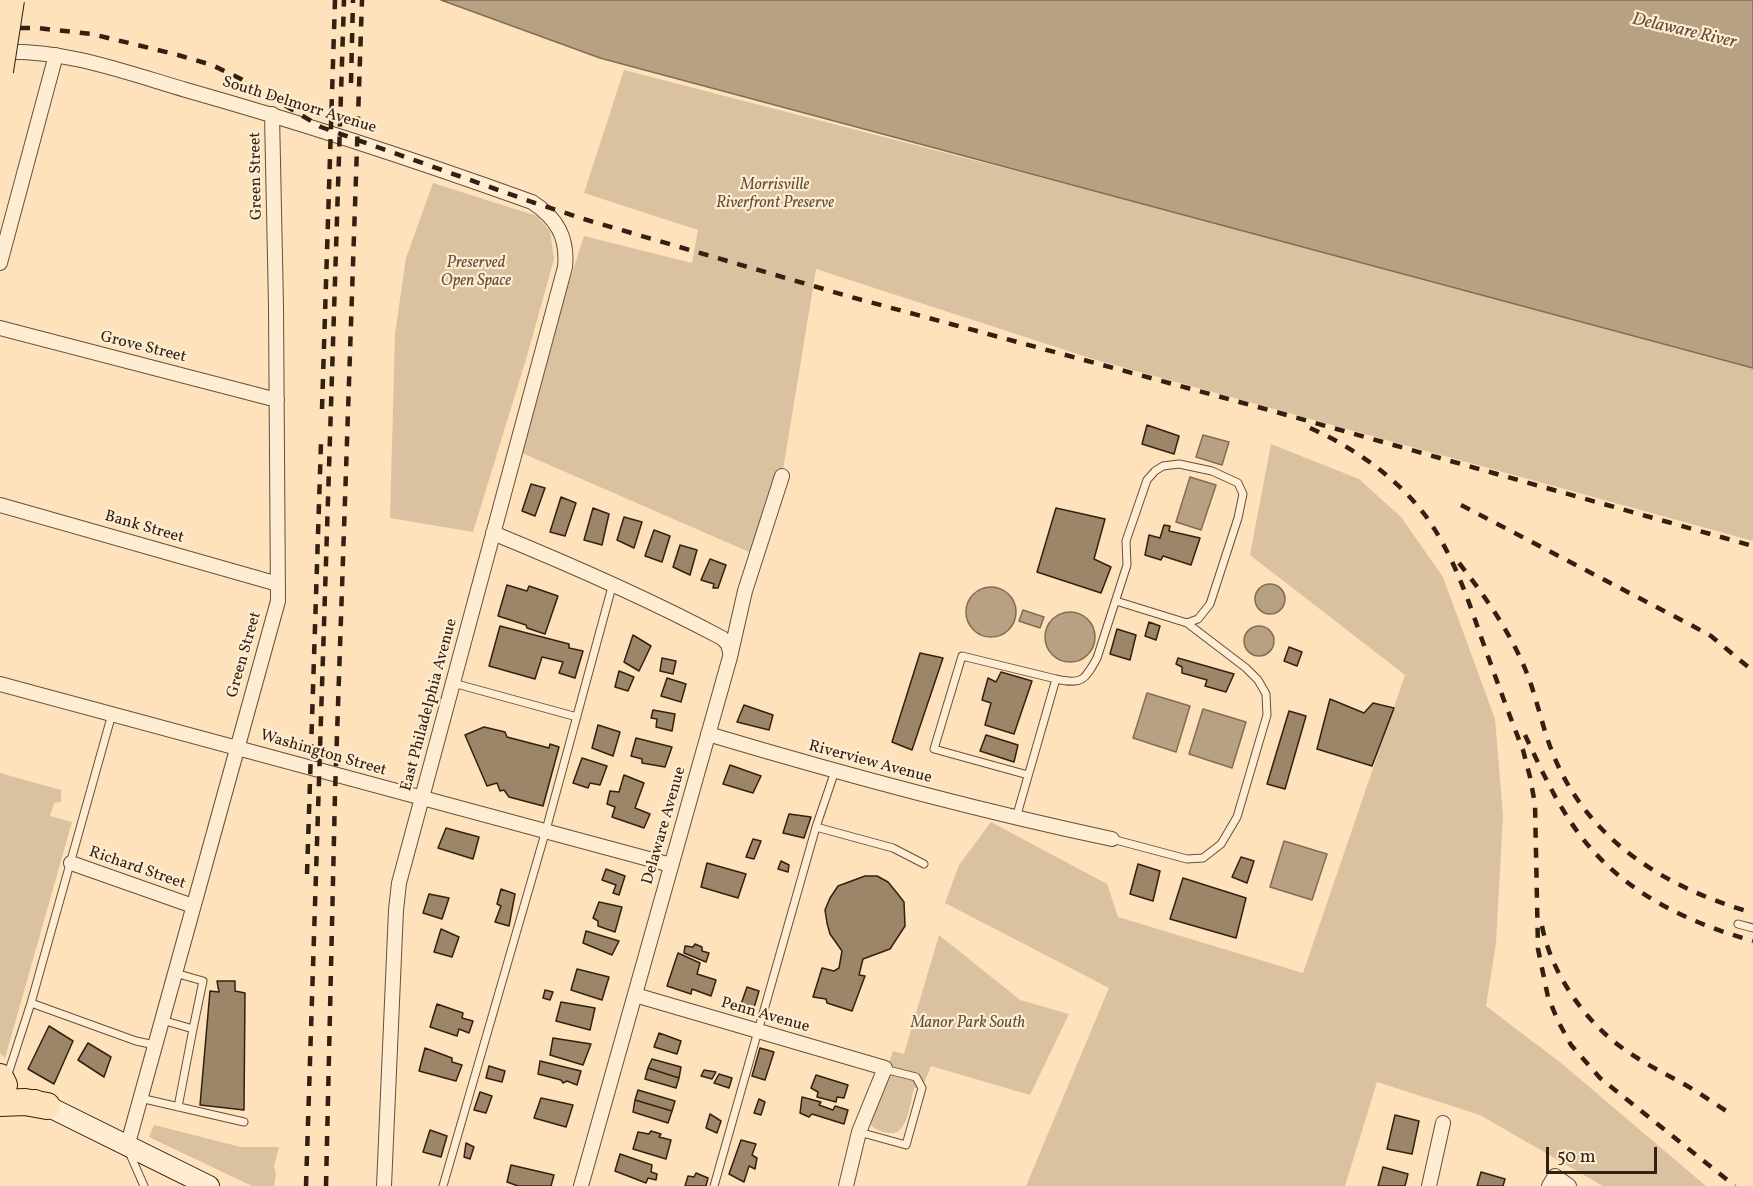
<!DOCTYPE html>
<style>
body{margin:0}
#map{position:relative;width:1753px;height:1186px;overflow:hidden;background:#fde2bc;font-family:Vollkorn,serif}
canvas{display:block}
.scale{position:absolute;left:1546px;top:1147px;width:111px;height:27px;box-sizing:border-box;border:3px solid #322010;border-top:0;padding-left:8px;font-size:18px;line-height:21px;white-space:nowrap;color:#322010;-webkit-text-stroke:4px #feecd3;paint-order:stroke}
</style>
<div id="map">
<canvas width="1753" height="1186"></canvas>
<div class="scale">50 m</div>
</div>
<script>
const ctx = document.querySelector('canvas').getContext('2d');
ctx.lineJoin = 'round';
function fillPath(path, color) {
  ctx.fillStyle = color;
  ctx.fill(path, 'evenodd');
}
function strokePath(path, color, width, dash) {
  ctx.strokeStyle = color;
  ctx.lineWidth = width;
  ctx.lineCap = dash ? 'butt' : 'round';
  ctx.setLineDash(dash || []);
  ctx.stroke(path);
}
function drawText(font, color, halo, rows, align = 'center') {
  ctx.font = font + ' Vollkorn,serif';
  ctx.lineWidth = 4.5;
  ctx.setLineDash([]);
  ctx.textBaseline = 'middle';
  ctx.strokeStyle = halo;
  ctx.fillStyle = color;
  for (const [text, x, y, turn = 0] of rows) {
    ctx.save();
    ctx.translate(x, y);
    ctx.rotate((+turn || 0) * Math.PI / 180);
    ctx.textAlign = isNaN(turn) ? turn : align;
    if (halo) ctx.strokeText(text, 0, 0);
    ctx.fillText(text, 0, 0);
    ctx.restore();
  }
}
fillPath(new Path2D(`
 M624,70L1279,239L1753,368V541L1093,359L816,269L782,476L756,555L515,450L584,236L692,263L698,230L584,193Z
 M433,183L537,216L550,231L554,259L527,356L473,532L390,518L395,334L406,258Z
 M1271,444L1359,479L1401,517L1443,577L1495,719L1503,816L1496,943L1486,1006L1561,1063L1706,1186H1603L1480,1115L1377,1082L1345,1186H1026L1109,988L945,903L959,865L991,822L1107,884L1118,917L1303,973L1405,675L1250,555Z
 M0,773L61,790V802L54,803L50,816L72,822L5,1058L0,1053Z
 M939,935L1020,1000L1069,1014L1030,1095L931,1066L922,1088H914C910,1102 908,1137 888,1133C881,1132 876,1130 871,1125V1118L893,1051L904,1054Z
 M154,1125L241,1147H279L274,1166L276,1174L274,1186H252L149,1137Z`), '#dac19f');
const water = new Path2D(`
 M441,0H1753V368L600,58Z
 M1203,435L1229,442L1222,465L1196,457Z
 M1190,477L1216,485L1201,530L1176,522Z
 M1255 599a15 15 0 1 1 30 0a15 15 0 1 1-30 0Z
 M966 612a25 25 0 1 1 50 0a25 25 0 1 1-50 0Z
 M1023,610L1044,617L1040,628L1019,621Z
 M1045 637a25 25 0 1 1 50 0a25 25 0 1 1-50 0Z
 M1244 641a15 15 0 1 1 30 0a15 15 0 1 1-30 0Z
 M1147,693L1190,706L1176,752L1133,738Z
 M1203,709L1246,722L1232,768L1189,754Z
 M1284,841L1327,854L1312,900L1270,887Z`);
fillPath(water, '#b8a082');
strokePath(water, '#826d54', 1.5);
const building = new Path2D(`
 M1147,425L1179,436L1174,454L1142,444Z
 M531,484L545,488L535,516L522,511Z
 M561,497L576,503L565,536L550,532Z
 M593,508L609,514L602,545L584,540Z
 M1056,508L1105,519L1094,559L1111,567L1101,593L1037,572Z
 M624,517L642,522L634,548L617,540Z
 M1164,525L1170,526L1169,531L1200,538L1191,565L1163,556L1161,560L1145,555L1149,535L1160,538Z
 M654,530L670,536L662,562L645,556Z
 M680,545L697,550L690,575L673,567Z
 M710,559L726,565L718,588H713L714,584L701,580Z
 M507,585L527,591L529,586L558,596L545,634L527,628L526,625L498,616Z
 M1149,622L1160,626L1156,640L1145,636Z
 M500,626L569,644V648L583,651L575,678L559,673L563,662L542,657L535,679L489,666Z
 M1117,629L1136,635L1130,660L1110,654Z
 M633,635L651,646L639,671L624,662Z
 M1289,647L1302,652L1297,666L1284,661Z
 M920,653L943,658L912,750L892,742Z
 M662,658L676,661L673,674L660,671Z
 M1178,658L1234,674L1226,692L1205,686L1207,680L1182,673V667L1176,664Z
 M619,671L634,677L628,691L615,687Z
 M1001,672L1032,681L1014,734L985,725L991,703L982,700L988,678L996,682Z
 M667,678L686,684L681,702L661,696Z
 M1330,699L1364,713L1373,703L1394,708L1372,766L1317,749Z
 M744,705L773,715L769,730L737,722Z
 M653,710L675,714L672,731L656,727L657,719L651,718Z
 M1289,711L1306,716L1285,789L1267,784Z
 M598,725L620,732L613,756L592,748Z
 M484,727L505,732L507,737L549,748L550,744L559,747L543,806L509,797L504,790L500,791L497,783L487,786L465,735Z
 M986,735L1018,745L1014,762L980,751Z
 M636,738L672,747L665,767L642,763V759L631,756Z
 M582,758L607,766L600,785L590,783L588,788L573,783Z
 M730,765L761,776L753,793L723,784Z
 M624,775L644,783L635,808L650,814L644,828L612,817L615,807L607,804L610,791L619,792Z
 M789,814L811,817L804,838L783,833Z
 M446,828L479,837L473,859L438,848Z
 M753,839L761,841L754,859L746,857Z
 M1241,857L1254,861L1247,883L1232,877Z
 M781,861L789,865L788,872L778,869Z
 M707,863L746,874L738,898L701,887Z
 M1138,864L1160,871L1153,901L1130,894Z
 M606,869L625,876L619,895L613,893L616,885L602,880Z
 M865,876H877L888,882L897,893L904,902L905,926L890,949L863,959L859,975L865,976L852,1011L827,1003L826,999L813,997L822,968L834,971L839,968L842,951L830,934L827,923L825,910L830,898L838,886Z
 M1183,878L1246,898L1236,938L1170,919Z
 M501,889L515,894L509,926L495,922L501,906L497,904Z
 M429,894L449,898L442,919L423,913Z
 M599,902L622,907L615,932L598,926V921L593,918Z
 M441,929L459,937L452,957L434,952Z
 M586,931L619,941L612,955L583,943Z
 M695,944L702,947V951L709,953L706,962L684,953L685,946L693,947Z
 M678,953L700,963L697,974L716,980L711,996L692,989L691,994L667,986Z
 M577,969L609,977L602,1000L571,990Z
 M217,981H235V991L245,993L244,1110L200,1105L210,991L219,992Z
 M747,987L759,991L753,1011L740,1007Z
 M545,990L553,992L550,1000L543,998Z
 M561,1002L595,1008L590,1030L556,1021Z
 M437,1004L463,1013L462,1018L473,1021L469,1033L459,1029L457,1036L430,1027Z
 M49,1026L73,1041L54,1084L28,1069Z
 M659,1033L681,1041L677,1054L654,1047Z
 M553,1038L591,1044L583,1065L550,1055Z
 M88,1043L111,1057L104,1077L78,1060Z
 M425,1048L452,1058V1062L462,1065L456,1081L419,1071Z
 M760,1048L774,1052L765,1080L752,1076Z
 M652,1059L681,1067L679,1078L648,1068Z
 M540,1061L581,1071L577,1085L567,1081L563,1083L561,1080L538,1074Z
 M489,1066L505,1071L502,1082L486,1078Z
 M648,1068L679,1078L676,1088L645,1079Z
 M704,1070L716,1072L712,1079L701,1076Z
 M719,1074L732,1078L729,1088L714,1083Z
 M816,1075L848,1085L844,1098L837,1097L836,1102L817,1097L818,1092L811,1088Z
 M638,1090L675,1101L672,1111L635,1100Z
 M480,1092L492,1096L486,1113L474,1110Z
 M802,1097L821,1102L819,1105L833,1110L835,1106L848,1110L844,1124L812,1114L809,1117L800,1113Z
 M541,1098L573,1105L566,1127L534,1118Z
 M759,1099L765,1102L761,1115L754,1113Z
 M635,1100L672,1111L668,1123L633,1112Z
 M710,1114L721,1121L717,1133L706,1128Z
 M1395,1115L1419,1121L1412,1154L1387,1149Z
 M430,1130L447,1136L441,1157L423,1152Z
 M651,1131L661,1134L659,1137L671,1140L666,1159L633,1149L638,1132L649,1134Z
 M741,1140L756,1144L752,1155L757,1158L755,1169L749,1166L744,1182L729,1174Z
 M466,1143L474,1147L470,1159L464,1157Z
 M620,1154L652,1165L651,1172L657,1174L656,1180L648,1178L646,1183L615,1171Z
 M511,1165L554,1175L551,1186H518L507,1182Z
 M1383,1167L1408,1174L1405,1186H1378Z
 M1481,1172L1505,1179L1503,1186H1477Z
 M696,1173L708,1178L706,1186H685L688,1176L694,1177Z`);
fillPath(building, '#9c8569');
strokePath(building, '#322010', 1.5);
const service = new Path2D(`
 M1056,679C1082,685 1085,680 1097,658L1127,565L1126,541L1147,480L1155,471L1163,466L1179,464L1212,471L1238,483L1243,494L1238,518L1210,604L1198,619L1187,623L1116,601
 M453,683L577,717
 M1016,818L1056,679L962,656L934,749L1028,775
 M816,827L893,848L924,864
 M1112,839L1187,859L1203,858L1221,844L1237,817L1267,715L1266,694L1258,680L1246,668L1187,623
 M1738,924L1753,928
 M175,973L203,981L193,1029
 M31,1003L136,1041L155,1045
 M162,1020L193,1029L178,1107
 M7,1077L31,1003L112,714
 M140,1098L244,1122
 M859,1132L906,1145L922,1088L916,1077L884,1069
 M129,1152L144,1186
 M443,1186L546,830L613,583
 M714,1186L816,827L835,771`);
const minor = new Path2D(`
 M0,52C64,49 125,72 186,90C303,123 418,161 532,202C557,218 568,238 565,267L399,883L396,910L384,1186
 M0,263L56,55
 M0,328L277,400
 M0,505L278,584
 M493,533C571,565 647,598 722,638L728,644L730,652
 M0,684L671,865
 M708,734C842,774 975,810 1112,839
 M71,863L193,906
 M635,995L885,1068L859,1132L846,1186
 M127,1147L278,601L276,306L272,114
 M581,1186L730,657L745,591L782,476
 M1429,1186L1443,1123
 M1549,1186L1555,1176L1569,1186`);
const secondary = new Path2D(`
 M35,1100L209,1186`);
const motorway = new Path2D(`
 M0,1077L4,1085
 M0,1103L25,1102L47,1106`);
strokePath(service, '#65503b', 9);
strokePath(minor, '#65503b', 16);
strokePath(secondary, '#322010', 22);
strokePath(motorway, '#322010', 28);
strokePath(service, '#feecd3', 7);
strokePath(minor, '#feecd3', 14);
strokePath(secondary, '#feecd3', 20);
strokePath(motorway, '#fde2bc', 26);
strokePath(new Path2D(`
 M0,28H37L92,34L178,55L212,65L241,79L321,127L532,202L587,220L851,297L1269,410L1753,546
 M351,83L353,0
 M322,409L335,0
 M1310,428C1353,447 1396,477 1425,515C1451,551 1466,593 1480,634C1494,673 1508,712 1523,750L1530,777L1535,804L1538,949L1548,997L1558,1021L1571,1045L1600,1078L1735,1186
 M1461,505L1691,625L1711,636L1753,671
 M1459,563C1485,596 1510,632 1526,671C1537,698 1542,727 1553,754C1588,841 1666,888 1753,913
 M1525,735C1541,769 1557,805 1580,835C1623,892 1686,922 1753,941
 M307,874L321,442
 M1542,926C1551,972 1583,1019 1621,1047C1640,1061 1660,1071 1680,1082C1697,1091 1712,1102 1728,1112
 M306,1186L344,0
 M326,1186L335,794L362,0`), '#322010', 4.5, [10, 10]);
const motorwayBridge = new Path2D(`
 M0,71L11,0`);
strokePath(motorwayBridge, '#322010', 28, []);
strokePath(motorwayBridge, '#fde2bc', 26);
drawText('16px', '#322010', '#feecd3', [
 ["South Delmorr Avenue",299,106,17],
 ["Green Street",257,176,-91],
 ["Grove Street",143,348,14],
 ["Bank Street",144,528,16],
 ["Green Street",245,655,-74],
 ["East Philadelphia Avenue",430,705,-75],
 ["Washington Street",323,754,16],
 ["Riverview Avenue",870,763,15],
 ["Delaware Avenue",665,826,-74],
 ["Richard Street",137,869,19],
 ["Penn Avenue",765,1016,16]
]);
drawText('italic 16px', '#64503b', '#feecd3', [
 ["Morrisville",775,186],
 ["Riverfront Preserve",775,204],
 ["Preserved",476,264],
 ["Open Space",476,282],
 ["Manor Park South",968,1024]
]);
drawText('italic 18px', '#614d38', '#feecd3', [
 ["Delaware River",1684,32,13]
]);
</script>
